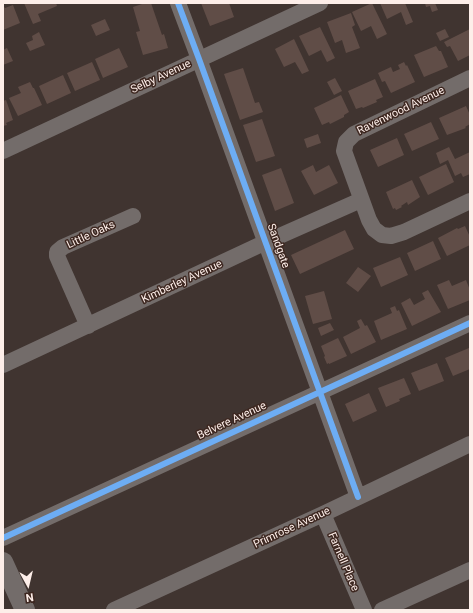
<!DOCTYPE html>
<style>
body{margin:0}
#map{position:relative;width:473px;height:613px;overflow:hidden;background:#403430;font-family:Roboto,sans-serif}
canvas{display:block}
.frame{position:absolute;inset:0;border:4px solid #fdeee9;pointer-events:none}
.north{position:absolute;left:8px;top:565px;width:40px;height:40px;-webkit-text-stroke:3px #3d2720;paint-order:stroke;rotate:172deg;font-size:11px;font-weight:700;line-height:16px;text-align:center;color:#fdeee9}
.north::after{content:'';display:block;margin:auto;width:14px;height:18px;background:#fdeee9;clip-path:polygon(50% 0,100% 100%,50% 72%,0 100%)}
</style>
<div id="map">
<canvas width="473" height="613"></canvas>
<div class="frame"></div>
<div class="north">N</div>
</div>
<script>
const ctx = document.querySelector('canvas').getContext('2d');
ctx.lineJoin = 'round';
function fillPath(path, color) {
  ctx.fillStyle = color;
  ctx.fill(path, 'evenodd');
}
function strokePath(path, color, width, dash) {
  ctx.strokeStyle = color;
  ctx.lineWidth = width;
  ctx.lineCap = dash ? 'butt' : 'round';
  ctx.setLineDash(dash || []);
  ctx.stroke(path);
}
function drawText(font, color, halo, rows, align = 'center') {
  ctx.font = font + ' Roboto,sans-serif';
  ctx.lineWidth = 3;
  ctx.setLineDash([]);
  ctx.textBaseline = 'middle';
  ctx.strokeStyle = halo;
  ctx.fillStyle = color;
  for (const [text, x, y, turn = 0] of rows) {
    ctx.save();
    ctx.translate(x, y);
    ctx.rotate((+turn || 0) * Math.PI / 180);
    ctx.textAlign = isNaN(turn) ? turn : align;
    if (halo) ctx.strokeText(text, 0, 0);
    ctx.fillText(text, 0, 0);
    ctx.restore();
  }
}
fillPath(new Path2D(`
 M24,3H56L57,6L38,14L41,21L33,24Z
 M145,3H151L162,35L164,34L168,48L143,55L136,32L140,31L133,7Z
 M201,3H229L234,17L210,26Z
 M372,3L387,34L377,39L371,26L361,31L352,12Z
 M380,3H405L413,22L406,25L401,12L387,19Z
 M425,3H435L438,10L432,12L430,6L426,7Z
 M13,5L20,23L3,30V7H4L5,8Z
 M351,13L355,25L352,27L360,48L346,53L342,40L335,43L327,22Z
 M105,19L110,30L96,36L91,25Z
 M320,27L335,58L327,62L321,50L309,56L299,36Z
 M445,29L449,37L440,41L436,33Z
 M470,29V55L458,61L450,46L447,47L444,42Z
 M39,32L45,45L30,51L26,43L33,40L32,36Z
 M294,39L309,71L302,74L295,62L284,67L275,49Z
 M436,46L439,51H441L448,67L424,77L414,55Z
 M7,48L13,61L3,65V50Z
 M119,48L128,67L103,78L95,59Z
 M92,62L100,80L75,91L67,73Z
 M404,62L406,66L407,65L415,82L391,93L385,81L382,82L378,73L391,67L393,72L400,69L398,65Z
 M243,68L255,103L259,102L263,112L240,120L224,74Z
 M63,75L71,93L47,104L39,86Z
 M335,78L342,91L334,95L327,82Z
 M375,79L383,97L376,100L377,102L363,108L362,107L356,109L348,91Z
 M30,82L33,88H34L42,105L18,116L9,98L21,93L18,87Z
 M341,95L349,112L344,115V117L330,124L329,122L322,125L314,108Z
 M6,100L13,120L6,123L7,125L3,126V101Z
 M466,106L470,115V124L465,127L466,128L447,135L439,118Z
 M262,119L275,156L256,162L243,125Z
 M431,122L439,139L412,151L404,134Z
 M318,134L321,143L307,148L304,139Z
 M397,138L404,155L378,167L370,150Z
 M449,147L455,159L470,152V174L463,177L461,173L455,176L448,160L440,164L436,153Z
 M446,164L454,182L428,195L419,177Z
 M313,165L316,172L329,165L338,183L314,195L301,171Z
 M281,168L294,203L275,211L262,175Z
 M412,180L420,197L408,205L407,202L401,206L402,207L396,210L395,208L393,209L386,192Z
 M465,226L470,237V245L447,256L438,238L457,228L458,229Z
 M345,230L354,249L300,274L291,255Z
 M433,241L441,259L415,271L407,253Z
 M400,257L408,275L381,287L373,268Z
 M358,267L371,276L358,292L346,283Z
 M449,280L452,286L466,280L470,290V300L448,309L437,285Z
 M428,290L441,312L412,326L401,303L410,298L414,305L425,299L422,293Z
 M324,291L332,319L313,324L305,296Z
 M395,306L397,311L399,310L407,329L381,340L374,321L392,313L390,308Z
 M361,319L365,326L367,325L376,342L351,354L343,337L360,328L357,321Z
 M330,323L334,330L321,336L318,328Z
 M338,338L347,356L329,364V363L327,364L324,357L325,356L321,346Z
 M469,348L470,351V369L453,376L445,358Z
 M437,363L444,381L419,391L411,373Z
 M404,378L411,394L399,399L400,401L386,407L378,388Z
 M369,393L377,411L353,422L345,404Z`), '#604d47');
strokePath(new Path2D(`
 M178,3L199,59L358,497
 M470,78L354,134L346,142L344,151L369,220L374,229L382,235L391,236L404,232L470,201
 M3,151L320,3
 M88,326L57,256V252L63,247L133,216
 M3,365L266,242L361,200
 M323,514L364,610
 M3,538L470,323
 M114,610L323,514L470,444
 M382,610L470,570`), '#736c6a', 16);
strokePath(new Path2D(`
 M3,562L25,610`), '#736c6a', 20);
strokePath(new Path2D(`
 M178,3L199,59L358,497
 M3,538L470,323`), '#6dadf4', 6);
drawText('11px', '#fdeee9', '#3d2720', [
 ["Selby Avenue",161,77,-25],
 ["Ravenwood Avenue",401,111,-26],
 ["Little Oaks",91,235,-25],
 ["Sandgate",278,246,70],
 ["Kimberley Avenue",182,282,-25],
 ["Belvere Avenue",232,421,-25],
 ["Primrose Avenue",292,528,-25],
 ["Farnell Place",343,562,67]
]);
</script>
